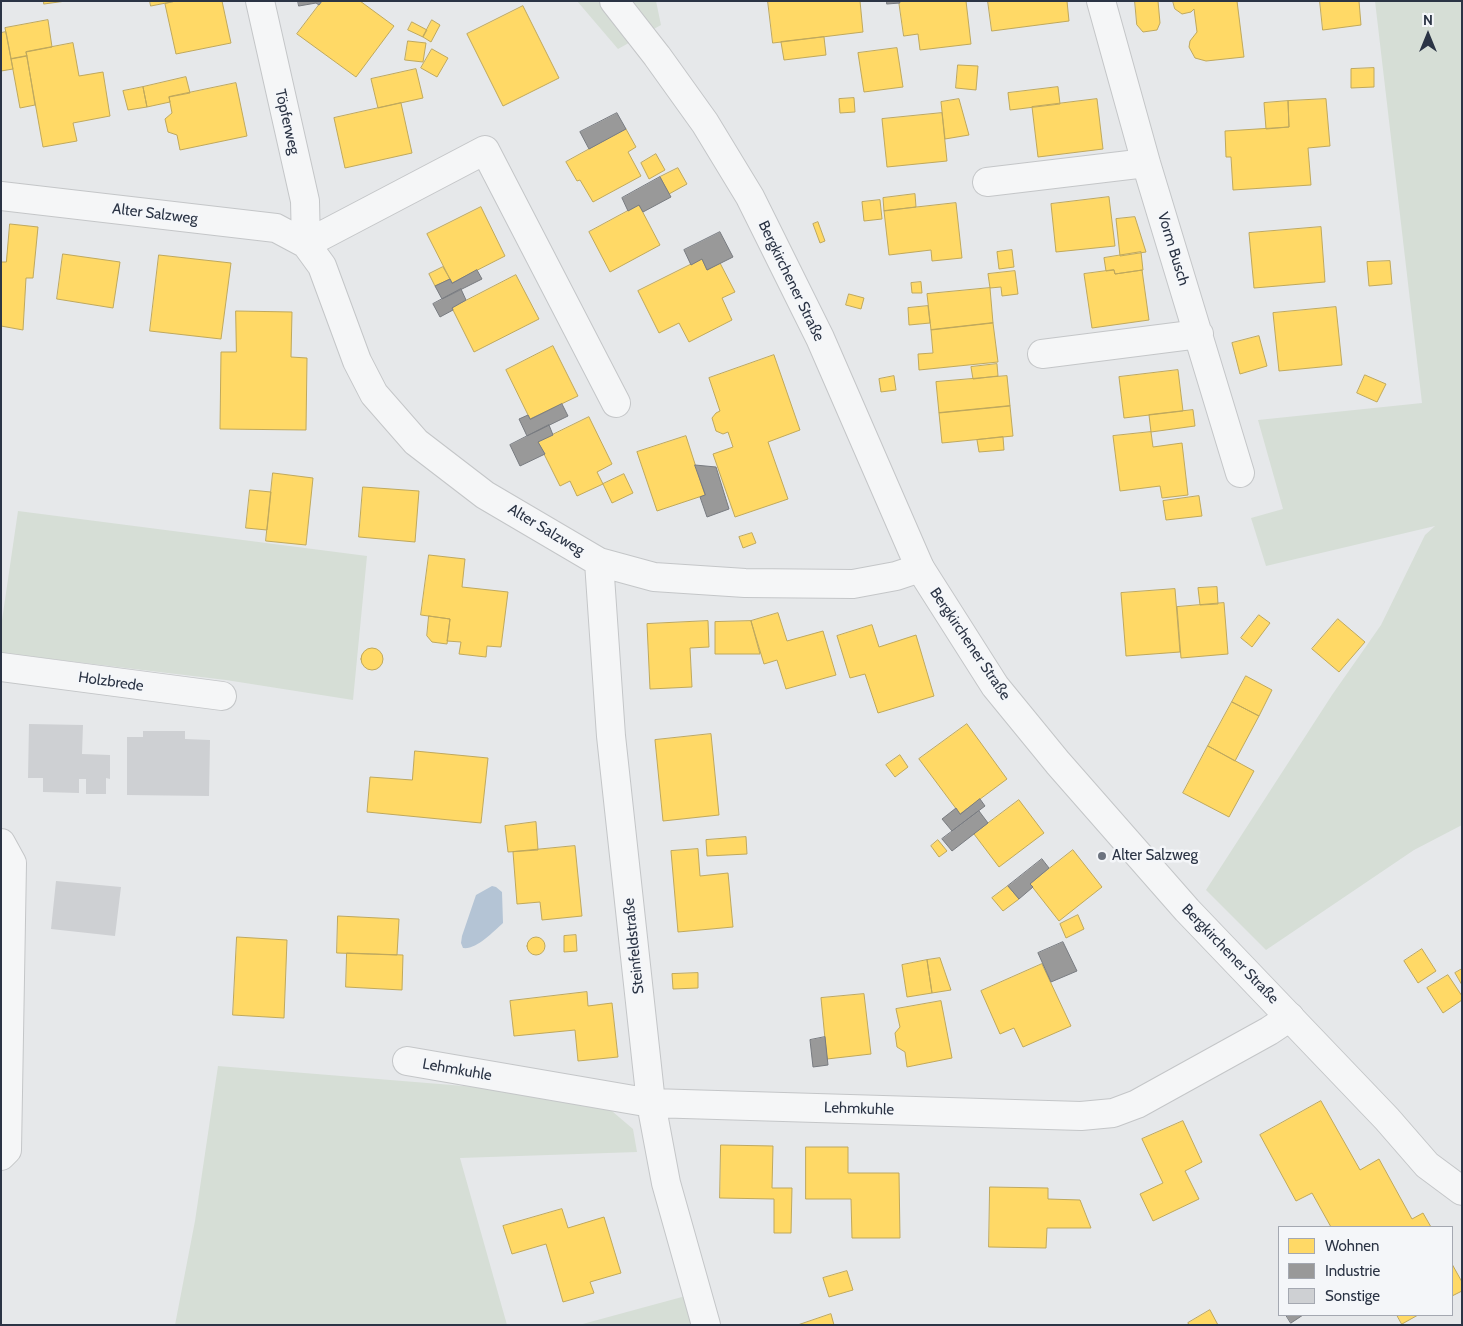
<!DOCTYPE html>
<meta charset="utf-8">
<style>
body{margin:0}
#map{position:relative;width:1463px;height:1326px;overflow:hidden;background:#e6e8ea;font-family:Cabin,sans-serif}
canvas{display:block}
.frame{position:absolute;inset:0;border:2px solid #2b3445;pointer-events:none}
.legend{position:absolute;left:1278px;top:1226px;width:175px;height:90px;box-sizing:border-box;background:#f4f6f9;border:1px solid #a4a8b1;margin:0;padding:6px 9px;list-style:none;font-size:15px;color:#2b3445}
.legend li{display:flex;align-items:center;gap:10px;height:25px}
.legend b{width:25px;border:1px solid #a4a8b1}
.north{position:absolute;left:1403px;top:10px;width:50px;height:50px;-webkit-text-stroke:4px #f4f6f9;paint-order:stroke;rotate:0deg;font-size:14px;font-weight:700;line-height:20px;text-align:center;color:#2b3445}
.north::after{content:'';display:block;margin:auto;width:18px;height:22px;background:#2b3445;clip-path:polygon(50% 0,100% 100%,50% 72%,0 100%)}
</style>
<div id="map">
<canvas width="1463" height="1326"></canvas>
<div class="frame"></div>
<ul class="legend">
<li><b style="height:14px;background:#ffd966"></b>Wohnen</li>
<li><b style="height:14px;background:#999"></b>Industrie</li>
<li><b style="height:14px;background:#ced0d3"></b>Sonstige</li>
</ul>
<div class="north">N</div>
</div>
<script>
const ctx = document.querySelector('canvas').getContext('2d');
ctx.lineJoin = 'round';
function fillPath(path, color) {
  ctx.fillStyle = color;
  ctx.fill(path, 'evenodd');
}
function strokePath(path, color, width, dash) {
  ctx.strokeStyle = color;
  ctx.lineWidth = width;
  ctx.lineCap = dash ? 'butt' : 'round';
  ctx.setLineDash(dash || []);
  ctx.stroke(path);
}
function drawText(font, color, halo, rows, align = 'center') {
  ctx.font = font + ' Cabin,sans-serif';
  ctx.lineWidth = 5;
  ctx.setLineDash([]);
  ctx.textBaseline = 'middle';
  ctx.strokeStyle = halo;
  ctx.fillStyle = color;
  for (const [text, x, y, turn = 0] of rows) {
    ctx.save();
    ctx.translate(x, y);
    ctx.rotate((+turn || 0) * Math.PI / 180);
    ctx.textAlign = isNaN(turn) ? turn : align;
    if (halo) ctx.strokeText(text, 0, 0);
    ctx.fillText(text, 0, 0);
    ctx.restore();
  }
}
fillPath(new Path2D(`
 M577,1H656L661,25L618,49Z
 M1375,1H1462V825L1414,850L1266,950L1206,890L1332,695L1381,625L1425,535L1435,526L1266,566L1251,518L1283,509L1258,420L1422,403Z
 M18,511L367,556L353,700L226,680L1,653V627Z
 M218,1066L501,1089L606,1106L633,1129L637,1152L460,1158L507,1325H175L195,1221Z
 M693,1294L701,1325H579Z`), '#d6ded6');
fillPath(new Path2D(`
 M492,886L496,887L502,892L503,923C493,932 476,950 463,948L461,943L462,936L476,895Z`), '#b4c4d5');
const homes = new Path2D(`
 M44,1H66L44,4Z
 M150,1H176L151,6Z
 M176,1H222L231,43L176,54L165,4Z
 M322,1H360L394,26L356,77L297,34Z
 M768,1H860L863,32L773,43Z
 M899,1H966L971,44L920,50L918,34L904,36Z
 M988,1H1067L1069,21L992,31Z
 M1135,1H1158L1160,23L1157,30L1143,32L1137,25Z
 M1173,1H1237L1244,57L1206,61L1195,58L1189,47L1190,41L1197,32L1194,9L1191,12L1182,14L1175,9Z
 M1320,1H1359L1361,25L1323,30Z
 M523,6L559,78L503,106L467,34Z
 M48,20L52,47L26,52L27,56L11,59L5,28Z
 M432,20L440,25L431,42L423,37Z
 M412,22L427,30L423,37L408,30Z
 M6,32L13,69L1,71V33Z
 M824,37L826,55L784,60L781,42Z
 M408,41L426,43L423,62L405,60Z
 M73,43L79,76L103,72L110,116L73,123L77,141L43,147L26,52Z
 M897,48L903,87L864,92L858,53Z
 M432,49L448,58L437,77L421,68Z
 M27,56L35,105L20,108L11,59Z
 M958,65L978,66L976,90L956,88Z
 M1374,68V87L1351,88V69Z
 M416,69L423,98L378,108L371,79Z
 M186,77L190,93L169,97L170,102L147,107L143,87Z
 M236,83L247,136L180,150L177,135L168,132L165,119L172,113L169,97Z
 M143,87L147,107L128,110L123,91Z
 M1058,87L1060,104L1010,110L1008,93Z
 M854,98L855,112L840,113L839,99Z
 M959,99L969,135L945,139L941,102Z
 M1097,99L1103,149L1038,157L1032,107Z
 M1326,99L1330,146L1308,148L1311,185L1233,190L1231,157H1226L1225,131L1289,127L1288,101Z
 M1288,101L1289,127L1266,129L1264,103Z
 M401,103L412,153L345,168L334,118Z
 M942,113L947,161L887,167L882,119Z
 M626,129L636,147L628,152L641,176L593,202L580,180L577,181L566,162Z
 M656,154L665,170L649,179L641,163Z
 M678,168L687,184L669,194L660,177Z
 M915,194L916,207L884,211L883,198Z
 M1109,197L1115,246L1056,252L1051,204Z
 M880,200L882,219L864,221L862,202Z
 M956,203L962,258L932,261L931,250L889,255L884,211Z
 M639,205L660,245L610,272L589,232Z
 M481,207L505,256L452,283L427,234Z
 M1135,217L1146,252L1120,256L1116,219Z
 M818,222L825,241L820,243L813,224Z
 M10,224L38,227L33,278H26L23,330L1,326V262H6Z
 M1321,227L1325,282L1254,288L1249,233Z
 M1012,250L1014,267L999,269L997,252Z
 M1141,252L1143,270L1115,274L1114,270L1106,271L1104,258Z
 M63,254L120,262L113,308L57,299Z
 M159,255L231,263L221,339L150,331Z
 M702,259L707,270L720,263L735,292L722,298L732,320L689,342L679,323L659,333L638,291Z
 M1390,261L1392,284L1369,286L1367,262Z
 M443,267L450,279L435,286L429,274Z
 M1114,270L1115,274L1142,270L1149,320L1092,328L1084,274Z
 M1015,271L1018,294L1002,296L1001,287L990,288L988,274Z
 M516,275L539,319L474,352L452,308Z
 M921,282L922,293H912L911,283Z
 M990,288L993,323L931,330L927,294Z
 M849,294L864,298L861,309L846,305Z
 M928,306L930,323L909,325L908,308Z
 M1336,307L1342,365L1279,371L1273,313Z
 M236,311L292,312L291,357L307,358L306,430L220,429L221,352H236Z
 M993,323L998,362L919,370L918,354L933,353L931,330Z
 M1259,336L1267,366L1240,374L1232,343Z
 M553,346L578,396L530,419L506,370Z
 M774,355L800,430L768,442L788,499L735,517L713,454L733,447L728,432L723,434L716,431L712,418L716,413L720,411L709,378Z
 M997,364L998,376L973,379L971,367Z
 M1178,370L1183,411L1124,418L1119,377Z
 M1365,375L1386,384L1377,402L1357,393Z
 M894,376L896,390L881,392L879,379Z
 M1007,376L1010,406L939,413L936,382Z
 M1010,406L1013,436L942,443L939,413Z
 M1193,410L1195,426L1151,432L1149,415Z
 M589,417L612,464L597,472L603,484L577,496L570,481L560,486L538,442Z
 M1151,432L1153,447L1182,443L1188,495L1162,498L1160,486L1120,491L1113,436Z
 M686,436L705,495L657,511L637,452Z
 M1003,437L1004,450L979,452L977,440Z
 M273,473L313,478L306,545L266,541Z
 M624,474L633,493L612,503L603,484Z
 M363,487L419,491L415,542L359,537Z
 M250,490L271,492L267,530L246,528Z
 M1199,496L1202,516L1166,520L1163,501Z
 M752,533L756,543L743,548L739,537Z
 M429,555L465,559L462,587L508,592L501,647L487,646L486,657L459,654L461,642L447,641L450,619L421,615Z
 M1217,587L1218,604L1200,605L1198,588Z
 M1175,589L1180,652L1126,656L1121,593Z
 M1224,603L1228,654L1181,658L1177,607Z
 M778,613L787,641L823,631L836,675L786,689L777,660L764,664L751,621Z
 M1259,615L1270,623L1252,647L1241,638Z
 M429,616L450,619L447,644L432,642L427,636Z
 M1338,619L1365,642L1339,672L1312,649Z
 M708,621L709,647L690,648L692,687L650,689L647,624Z
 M751,621L760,654H715V622Z
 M872,625L879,647L916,635L934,696L878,713L865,674L850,678L837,636Z
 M361 659a11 11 0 1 1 22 0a11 11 0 1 1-22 0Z
 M1246,676L1272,690L1259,716L1232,702Z
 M1232,702L1259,716L1235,761L1208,746Z
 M967,724L1007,779L960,814L919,759Z
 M711,734L719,815L663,821L655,740Z
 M1208,746L1254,771L1229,817L1183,793Z
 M415,751L488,758L481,823L367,812L370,777L412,780Z
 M900,755L908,767L895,777L886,765Z
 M1019,800L1044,833L999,867L974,834Z
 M536,822L538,850L508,852L505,826Z
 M746,837L747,854L707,856L706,840Z
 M938,840L947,851L939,857L931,846Z
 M575,846L582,916L542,920L540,902L517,904L513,852Z
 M698,849L700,876L728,873L733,927L678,932L671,851Z
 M1073,850L1102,887L1059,921L1030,884Z
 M1008,886L1019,899L1003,911L992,898Z
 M1078,915L1084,929L1066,938L1060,924Z
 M338,916L399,919L397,955L337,953Z
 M576,935L577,951L564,952V936Z
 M527 946a9 9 0 1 1 18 0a9 9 0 1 1-18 0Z
 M237,937L287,940L284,1018L233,1015Z
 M1422,949L1436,971L1418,983L1404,961Z
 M347,953L403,955L402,990L346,987Z
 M940,958L951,990L932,993L927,960Z
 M927,960L932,993L907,997L902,965Z
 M1042,964L1071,1026L1023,1047L1014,1028L1000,1034L981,991Z
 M1462,969V985L1455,973Z
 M698,973V988L673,989L672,974Z
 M1448,975L1462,996V1000L1443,1013L1427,988Z
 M587,992L588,1006L612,1003L618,1057L578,1061L575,1030L514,1036L510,1001Z
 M864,994L871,1054L827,1059L821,998Z
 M941,1001L952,1058L907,1067L905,1052L897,1047L895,1033L900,1027L896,1009Z
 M1321,1101L1360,1170L1379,1159L1412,1219L1423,1213L1431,1227H1331L1312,1193L1296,1201L1260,1135Z
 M1183,1121L1202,1162L1185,1171L1199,1199L1153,1221L1140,1194L1163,1183L1142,1139Z
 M721,1145L773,1146L772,1188H792L791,1233H774V1199L720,1198Z
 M806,1147H848V1173H899L900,1238H852L851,1199H806Z
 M990,1187L1048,1188V1199L1080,1200L1091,1228H1047L1046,1248L989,1247Z
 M562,1209L568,1228L604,1217L621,1273L590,1282L594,1293L563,1302L546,1244L512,1254L503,1226Z
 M1452,1264L1462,1282V1291L1452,1296Z
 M847,1271L853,1290L829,1297L823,1278Z
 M1210,1310L1218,1325H1189L1188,1323Z
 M831,1314L834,1325H798Z
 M1397,1315H1418L1402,1324Z`);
fillPath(homes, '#ffd966');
strokePath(homes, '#bfa85c', 1);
const industry = new Path2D(`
 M298,1H322L319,5L316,3L299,6Z
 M887,1H899L900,3L887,4Z
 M617,113L626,129L589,149L580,132Z
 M660,177L671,197L643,212L639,205L628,211L622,198Z
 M720,232L733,257L707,270L702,259L691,265L684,250Z
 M477,270L482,279L442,299L435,286L450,279L452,283Z
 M461,289L466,300L452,308L453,310L440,317L433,304Z
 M562,404L568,416L527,436L519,419L528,415L530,419Z
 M549,425L553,435L538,442L545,454L520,466L510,445Z
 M695,465L716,467L729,509L707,517L700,497L705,495Z
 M980,799L985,806L952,831L942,819L956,808L960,814Z
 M979,811L988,823L952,851L942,839Z
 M1042,859L1049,868L1030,884L1033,887L1019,899L1008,886Z
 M1063,942L1077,971L1051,982L1038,953Z
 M825,1037L828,1065L813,1067L810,1040Z
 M1286,1315H1303L1291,1323Z`);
fillPath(industry, '#999');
strokePath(industry, '#787b80', 1);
fillPath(new Path2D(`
 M29,724L83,725L82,754L110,755V779L106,778V794H86V779H79V793L43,792V778H28Z
 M143,731H185V739L210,740L209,796L127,795V737H143Z
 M56,881L121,887L115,936L51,929Z`), '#ced0d3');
const minor = new Path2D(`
 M260,1L305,201L306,244L485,150L616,403
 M1101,1L1146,163L1240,473
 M987,182L1146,163
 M1,196L276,228L306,244L322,266L357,361L374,394L416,442L485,495L599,562L654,577L745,583L853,584L896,576L920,568
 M1042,354L1199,334
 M599,562L611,736L651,1103L666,1183L706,1325
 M1,667L222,696
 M1,843L12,863L7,1150L1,1156
 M407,1061L651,1103L1081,1116L1113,1113L1137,1104L1269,1031L1290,1017`);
const tertiary = new Path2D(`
 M614,1L657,56L705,123L750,197L820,338L920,568L995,686L1058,763L1187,910L1387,1119L1427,1165L1462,1191`);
strokePath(minor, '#c4c6c8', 30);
strokePath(tertiary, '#c4c6c8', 30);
strokePath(minor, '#f5f6f7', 28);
strokePath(tertiary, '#f5f6f7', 28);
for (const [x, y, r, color] of [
 [1102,856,5,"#6c737f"]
]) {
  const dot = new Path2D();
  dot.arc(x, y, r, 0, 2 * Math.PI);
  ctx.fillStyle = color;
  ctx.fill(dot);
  strokePath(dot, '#f4f6f9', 2);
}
drawText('15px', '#2b3445', '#f4f6f9', [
 ["Töpferweg",287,122,77],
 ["Alter Salzweg",155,214,7],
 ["Vorm Busch",1173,249,73],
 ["Bergkirchener Straße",791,281,64],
 ["Alter Salzweg",546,530,31],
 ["Bergkirchener Straße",970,644,56],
 ["Holzbrede",111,682,8],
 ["Steinfeldstraße",634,946,-96],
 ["Bergkirchener Straße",1230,954,46],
 ["Lehmkuhle",457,1070,10],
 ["Lehmkuhle",859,1109,2]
]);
drawText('15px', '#2b3445', '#f4f6f9', [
 ["Alter Salzweg",1112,856]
], 'left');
</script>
